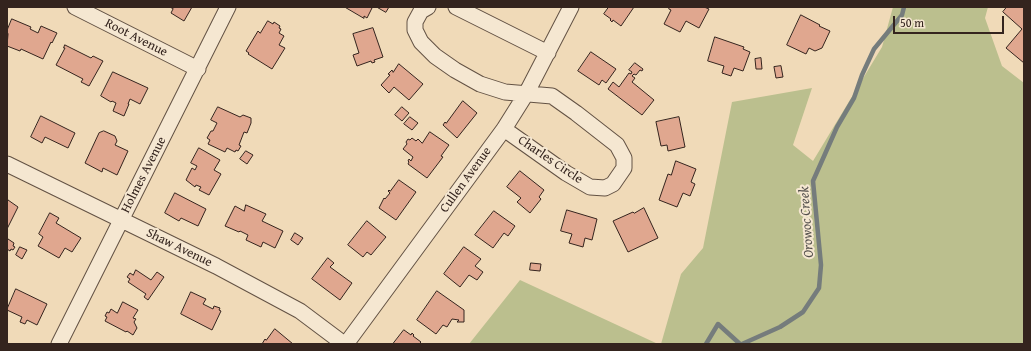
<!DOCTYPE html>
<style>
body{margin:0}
#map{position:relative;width:1031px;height:351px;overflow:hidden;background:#f0dab8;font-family:"Gentium Book Plus",serif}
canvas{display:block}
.frame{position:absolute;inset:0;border:8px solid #34241e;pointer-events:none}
.scale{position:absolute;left:893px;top:16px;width:111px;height:18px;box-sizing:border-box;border:2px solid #34241e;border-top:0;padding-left:5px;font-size:12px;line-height:14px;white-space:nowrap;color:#34241e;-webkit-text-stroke:3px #f5e7d1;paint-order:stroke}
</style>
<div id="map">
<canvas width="1031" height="351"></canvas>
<div class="frame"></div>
<div class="scale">50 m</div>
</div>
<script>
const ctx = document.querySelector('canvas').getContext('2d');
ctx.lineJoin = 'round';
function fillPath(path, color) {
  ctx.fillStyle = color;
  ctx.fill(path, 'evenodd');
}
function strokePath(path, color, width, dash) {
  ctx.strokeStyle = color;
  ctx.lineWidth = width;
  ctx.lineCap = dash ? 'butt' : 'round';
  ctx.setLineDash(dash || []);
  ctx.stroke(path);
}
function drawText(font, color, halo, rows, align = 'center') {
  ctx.font = font + ' "Gentium Book Plus",serif';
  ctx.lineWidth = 4;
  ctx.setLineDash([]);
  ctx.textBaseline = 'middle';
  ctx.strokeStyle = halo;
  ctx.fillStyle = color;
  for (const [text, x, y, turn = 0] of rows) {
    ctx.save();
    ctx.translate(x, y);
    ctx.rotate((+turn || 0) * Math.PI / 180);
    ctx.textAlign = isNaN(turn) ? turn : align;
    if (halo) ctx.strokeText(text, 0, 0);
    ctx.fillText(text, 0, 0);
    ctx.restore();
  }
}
fillPath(new Path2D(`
 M893,7H988L985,18L1002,66L1024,83V344H661L681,274L703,248L732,102L812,88L793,145L813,161L882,47Z
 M520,280L658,344H469Z`), '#bbbf8e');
strokePath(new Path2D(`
 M706,344L718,324L740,344
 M742,344L780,327L803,312L819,288L821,265L813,181L837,127L854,98L862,75L874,49L902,15L904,7`), '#757c7c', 4.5);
const building = new Path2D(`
 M170,7H192L184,21L171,13L173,9Z
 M345,7H369L372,8L367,18L364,16V18Z
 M377,7H389L386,12Z
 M609,7H634L621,26L613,20L612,22L610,20L611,19L604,14Z
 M670,7H704L709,9L699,28L686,21L680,32L664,24L671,10L669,9Z
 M1007,7H1024V63L1006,48L1022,29L1003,12Z
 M801,15L820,25L819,26L830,31L822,48L815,51L809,48L806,54L787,45Z
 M12,19L31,27L30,29L38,33L41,26L57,33L52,43L51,42L43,59L21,49L20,51L7,46L8,34L7,31Z
 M268,21L273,24L274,22L280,26L279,28L281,29L279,33L284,36L279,45L285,48L272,69L248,54L249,53L246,51L258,31L260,33Z
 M373,28L383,57L374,60L375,62L372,63L371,61L357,66L353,55L359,53L353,34Z
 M715,37L744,47L743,49L750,52L743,71L734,68L731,76L722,73L724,66L708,61Z
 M65,45L91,58L93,56L103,61L89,86L81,82L83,79L56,65L65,48H64Z
 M591,52L616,69L606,83L602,80L599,85L578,71Z
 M761,58L762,69H756L755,59Z
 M635,63L643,69L642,71L640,70L636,75L634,74L632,76L635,78L632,82L654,100L642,115L608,89L613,82L619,87L629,73L631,74L632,72L629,70Z
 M399,64L423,84L409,100L394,87L389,93L381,85L390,75L388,74L392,70L393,72Z
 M781,66L783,77L776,78L774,67Z
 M113,72L148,88L140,104L130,99L128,104H129L124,116L113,111L116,103L112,101L111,102L101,96Z
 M463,101L477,113L457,138L443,125L445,122L446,123Z
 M218,107L240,117L243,115L251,118V123L247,133L244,132L239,145L241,146L238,151L236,150L235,152L227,148L225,152L208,144L210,140L207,138L211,131H213L217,123L211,120Z
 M402,107L409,113L402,121L395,115Z
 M41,116L75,133L68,148L45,137L42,143L31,137Z
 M410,117L418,123L412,130L404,124Z
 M679,117L685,147L668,151L667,145L661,146L656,122Z
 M104,131L115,136L117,141L115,145L128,151L117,175L103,168L102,172L85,163L99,133Z
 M430,132L449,145L441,156L443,157L427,178L408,164L409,162L408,161L409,159L411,161L413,157L403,149L407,144L406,142L408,139L410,140L412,138L416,141L418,139L422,143Z
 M199,148L220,160L214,170L221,174L209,195L199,190L201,187L196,185L195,187L186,180L192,168L195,170L197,166L191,163Z
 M246,151L253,155L247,164L240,159Z
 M676,161L696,169L691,182L695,184L690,196L683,193L677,207L659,200L668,174L671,175Z
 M520,171L544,190L539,197L541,199L530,213L517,202L521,198L507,187Z
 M399,180L416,192L396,220L379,208L384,198L385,199L390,193L388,191L389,190L390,191Z
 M175,193L206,209L198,226L181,218L179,221L165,213Z
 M8,200L18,207L7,229V201Z
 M246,205L266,214L262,221L283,231L275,248L263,242L261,247L246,240L248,235L240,231L239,232L225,226L235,206L244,211Z
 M644,208L658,238L628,252L613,221L633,212L634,213Z
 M567,210L597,219L592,240L585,238L583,247L569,243L572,234L561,231Z
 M494,211L515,226L508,236L504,233L493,248L475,235Z
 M50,213L59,218L56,223L81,238L72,252L65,248L59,258L38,246L43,237L39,234Z
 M367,221L386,237L371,255L367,252L363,257L348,245Z
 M295,233L303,238L298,245L291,240Z
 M8,239L14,243L13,246L15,247L13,250L11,249L10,251L7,249V241Z
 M20,247L27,250L22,259L16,255Z
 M464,247L481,259L475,266L483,272L477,280L469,275L460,287L444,274Z
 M328,258L334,263L330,267L352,283L340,300L312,279Z
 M531,263L541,264L540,271L530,270Z
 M136,270L151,280L157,272L164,277L148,300L144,297L146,294L128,282L130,279L127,277L130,273L133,275Z
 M16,289L47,304L37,325L27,320L25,324L20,322L22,317L7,310Z
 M437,291L464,310V322H457L459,320L452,319L447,327L443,325L436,334L417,320Z
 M191,292L206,299L203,304L213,309L214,306L220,308L219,310L221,311L212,330L181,314Z
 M123,302L138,310L133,318L136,319L134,322L137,328L133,335L127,331L126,332L105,321L107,317L105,316L107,312L109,313L111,309L117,313Z
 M275,329L293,344H262L265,339L266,340Z
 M404,330L411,335L412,333L414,335L413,336L421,342L419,344H393Z`);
fillPath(building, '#e0a78f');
strokePath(building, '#34241e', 1);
const street = new Path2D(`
 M75,7L198,69
 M428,7L421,11L415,22V30L421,42L435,56L455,70L480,84L505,92L552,96L576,113L617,145L624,158V168L613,184L605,188L590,187L566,173L504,129
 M456,7L548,53
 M7,164L216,266L300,311L344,344
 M59,344L228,7
 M346,344L504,129L526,94L571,7`);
strokePath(street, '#635244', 17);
strokePath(street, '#f5e7d1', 15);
drawText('13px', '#34241e', '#f5e7d1', [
 ["Root Avenue",136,38,27],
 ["Charles Circle",550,160,34],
 ["Holmes Avenue",144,175,-63],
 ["Cullen Avenue",466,180,-54],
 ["Shaw Avenue",179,248,26]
]);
drawText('italic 14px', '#54504d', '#f5e7d1', [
 ["Orowoc Creek",807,222,-94]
]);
</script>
